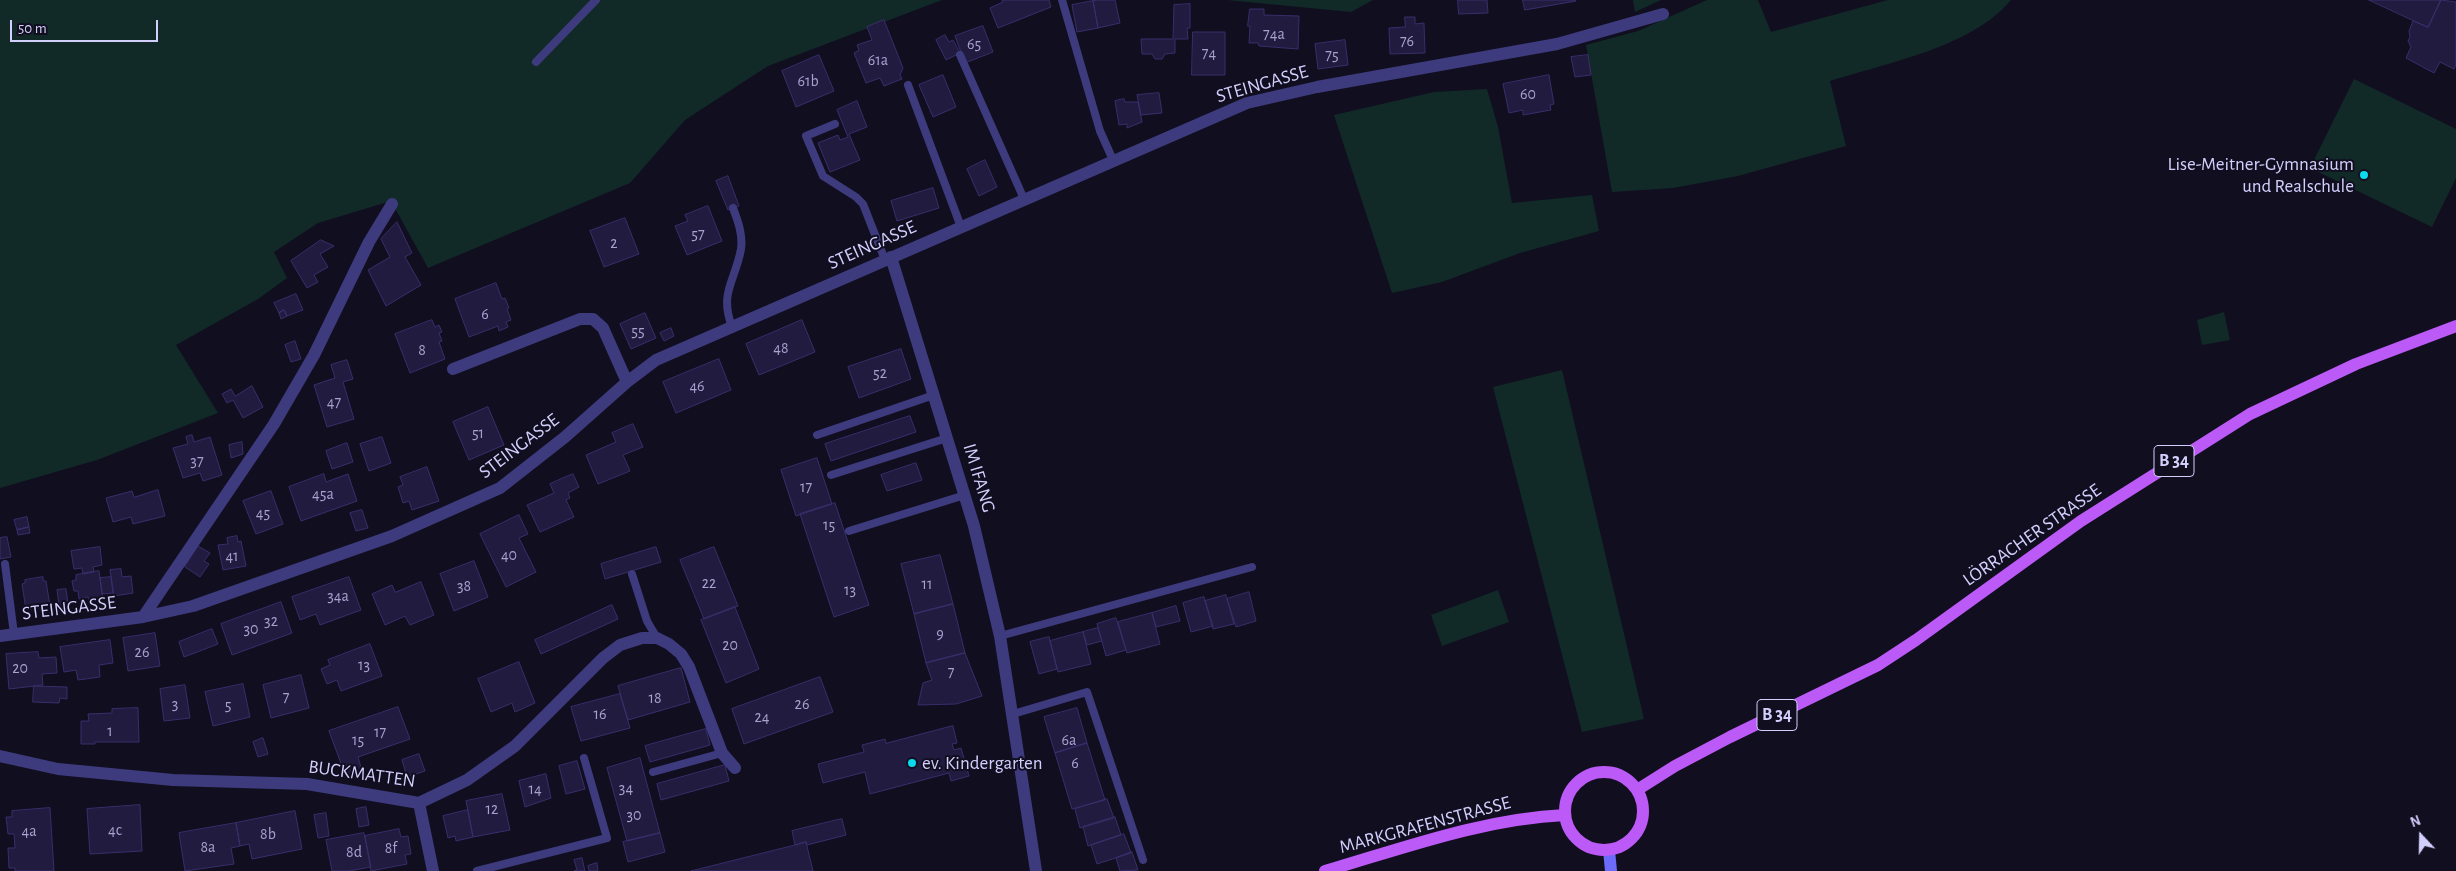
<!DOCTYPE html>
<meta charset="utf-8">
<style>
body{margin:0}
#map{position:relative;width:2456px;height:871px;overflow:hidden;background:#110e20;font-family:"Alegreya Sans",sans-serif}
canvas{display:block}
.north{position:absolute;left:2396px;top:811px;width:50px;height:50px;-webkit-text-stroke:4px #110e20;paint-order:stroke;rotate:339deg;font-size:14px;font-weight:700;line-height:20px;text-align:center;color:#d3cffd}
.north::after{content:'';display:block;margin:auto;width:18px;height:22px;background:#d3cffd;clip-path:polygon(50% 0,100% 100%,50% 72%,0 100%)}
.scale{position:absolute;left:10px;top:20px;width:148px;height:22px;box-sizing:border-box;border:2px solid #d3cffd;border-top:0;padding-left:6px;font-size:15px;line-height:18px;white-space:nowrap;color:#d3cffd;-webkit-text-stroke:4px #110e20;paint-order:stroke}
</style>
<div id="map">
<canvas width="2456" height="871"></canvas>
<div class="north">N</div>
<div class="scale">50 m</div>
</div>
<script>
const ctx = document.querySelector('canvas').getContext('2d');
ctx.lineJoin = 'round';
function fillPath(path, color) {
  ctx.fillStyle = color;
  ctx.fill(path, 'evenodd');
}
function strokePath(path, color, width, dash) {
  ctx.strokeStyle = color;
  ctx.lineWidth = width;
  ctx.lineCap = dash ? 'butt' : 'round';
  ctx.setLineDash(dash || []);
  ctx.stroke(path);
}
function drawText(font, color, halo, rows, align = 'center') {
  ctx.font = font + ' "Alegreya Sans",sans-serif';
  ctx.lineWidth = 4;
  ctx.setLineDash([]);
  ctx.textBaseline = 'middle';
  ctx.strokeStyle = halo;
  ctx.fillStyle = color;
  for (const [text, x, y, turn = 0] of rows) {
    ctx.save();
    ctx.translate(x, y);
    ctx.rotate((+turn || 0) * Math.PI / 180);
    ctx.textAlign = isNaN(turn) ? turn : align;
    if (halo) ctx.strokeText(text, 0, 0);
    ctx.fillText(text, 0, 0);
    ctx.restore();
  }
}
fillPath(new Path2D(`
 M0,0H942L768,66L685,120L630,183L428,268L391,201L318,223L274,252L287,278L258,299L176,345L218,413L97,460L0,488Z
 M1227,0H1373L1351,12Z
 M1633,0H1661L1635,12Z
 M1707,0H1758L1771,32L1888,0H2011C1972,47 1887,63 1830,81L1846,146L1738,176L1673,188L1612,192L1586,45L1638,31Z
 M2354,79L2456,129V178L2432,227L2310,168Z
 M1487,89L1498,127L1512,203L1592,195L1599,231L1520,253L1442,282L1392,293L1334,115L1434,92Z
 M2224,312L2230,340L2202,345L2197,320Z
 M1562,370L1644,719L1582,732L1493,387Z
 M1498,590L1509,622L1442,646L1431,615Z`), '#112a28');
const building = new Path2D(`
 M1002,0H1049L1051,7L998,28L990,8L1003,2Z
 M1100,0H1115L1120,23L1098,28L1093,1Z
 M1458,0H1487L1488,13L1459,14Z
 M1523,0H1575L1576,1L1525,10Z
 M2369,0H2441L2428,27Z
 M2441,0L2456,2V64L2454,69L2440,62L2434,73L2406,58L2411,47L2408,41L2410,37L2409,31L2413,21L2428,27Z
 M1093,1L1098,28L1077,32L1072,5Z
 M1190,4V28H1187L1188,39H1175V53L1165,54L1162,59H1155L1152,54H1142L1141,39H1173L1174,5Z
 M1250,9H1264V15L1299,16L1298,49L1259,46L1258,43H1249L1250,26H1248Z
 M1405,17H1415V24L1424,23L1425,53L1390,54L1389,28L1405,27Z
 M884,20L903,68L900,75L902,79L884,86L880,78L866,83L854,53L859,50L857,45L872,40L867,27Z
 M983,26L993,52L965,63L955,36Z
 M1193,32H1225V75H1192Z
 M945,35L949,42L953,40L960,53L946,60L936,40Z
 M1345,40L1348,65L1318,69L1315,44Z
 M819,55L834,91L796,107L782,71Z
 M1588,55L1591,75L1575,77L1571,57Z
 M943,75L956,107L933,117L919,85Z
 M1549,75L1554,104L1550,105L1551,110L1523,115V110L1509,113L1503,84Z
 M1159,93L1162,113L1141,115L1137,95Z
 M1124,99L1125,102H1138L1142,122L1127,128V124L1119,125L1115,101Z
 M857,101L867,127L849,134L860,160L830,172L818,143L838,135L840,140L848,137L837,110Z
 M985,160L997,187L979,196L967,169Z
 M728,176L739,206L728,210L716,181Z
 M933,188L939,208L897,221L891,201Z
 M708,206L722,241L687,255L675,226L688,221L685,215Z
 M625,218L639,254L604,267L590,231Z
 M397,222L412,253L405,257L421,285L386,306L368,270L390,257L381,239Z
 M321,240L334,246L320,254L328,267L314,275L318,282L307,288L291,261Z
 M496,283L502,299L505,298L509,308L507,309L511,320L506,322L508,327L499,331L498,326L469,337L455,299Z
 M296,294L303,310L287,316L284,310L279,313L274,303Z
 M284,310L287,316L281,319L279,313Z
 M645,313L656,338L631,349L620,324Z
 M432,320L435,327L439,325L442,332L439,333L442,341L439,342L445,359L410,373L395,334Z
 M802,320L815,352L759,375L746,344Z
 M671,328L674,336L664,341L660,333Z
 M295,341L301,359L291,362L285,345Z
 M901,349L911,379L859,398L848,367Z
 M719,359L731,390L676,413L663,382Z
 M347,360L353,379L343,382L354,419L327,427L314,385L335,378L331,365Z
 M252,386L263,407L243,418L233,400L227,403L222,394L231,389L235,396Z
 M488,407L504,445L469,460L453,422Z
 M910,416L916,432L831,461L825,444Z
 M633,424L643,447L623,455L630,471L598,484L586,455L616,442L612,433Z
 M192,435L194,442L210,437L222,475L203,481L200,473L183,478L173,448L188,444L186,437Z
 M382,437L391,463L369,471L360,444Z
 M242,442L243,454L231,458L229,445Z
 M347,443L353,462L332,469L326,451Z
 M817,458L832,504L796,516L781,470Z
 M916,463L922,480L887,491L881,475Z
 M427,467L439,501L412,510L409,501L403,503L398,487L403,485L400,477Z
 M324,474L326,482L348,474L357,501L301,521L289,487Z
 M573,474L579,487L568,493L570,498L566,500L574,517L540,532L527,505L554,493L550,484Z
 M158,490L165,516L133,524L131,517L113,522L106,498L132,491L134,497Z
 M271,491L283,524L256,534L243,501Z
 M835,503L869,605L834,617L800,514Z
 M362,510L368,528L356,531L350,513Z
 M519,515L528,534L519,538L536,572L506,587L480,534Z
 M27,517L29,527L17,530L14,520Z
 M29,527L30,533L18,535L17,530Z
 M237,536L238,542L241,541L246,566L223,570L218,545L228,544L227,538Z
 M7,537L11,557L0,559V538Z
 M198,546L210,553L204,561L209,564L200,577L185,567Z
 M100,547L102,565L93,567L94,572L83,574L82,568L74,569L71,551Z
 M656,547L661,562L605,579L601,564Z
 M714,547L738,606L704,619L680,560Z
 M940,555L953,604L914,614L901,564Z
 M474,561L488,597L454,611L440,574Z
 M121,569L122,577L131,576L133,593L114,596L110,570Z
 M99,571L103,599L89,601L88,597L79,599L78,591H74L72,581L76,580V575Z
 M43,577V581H46L50,606L26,610L22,584L25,583V580Z
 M111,577L113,593L102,594L100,578Z
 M349,577L361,610L320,625L316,614L300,620L292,597Z
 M421,582L434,615L410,625L405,616L385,625L372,594L392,585L395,592Z
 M66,589L68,604L59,605L57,590Z
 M1249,592L1256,621L1236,627L1227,599Z
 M1226,595L1234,624L1213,629L1205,601Z
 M1204,597L1213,626L1191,632L1183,603Z
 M281,602L292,633L232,655L221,624Z
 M953,604L965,653L926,663L914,614Z
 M612,605L618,619L541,654L535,640Z
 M1176,606L1180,621L1156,627L1152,613Z
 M735,607L759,669L726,683L701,620Z
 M1152,613L1160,644L1127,653L1118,622Z
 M1116,618L1126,650L1106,656L1097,624Z
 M1098,628L1102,641L1087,645L1083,632Z
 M212,629L218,644L184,657L179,642Z
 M1083,632L1091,664L1058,672L1050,641Z
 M155,633L160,666L128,671L123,638Z
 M1049,637L1057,669L1039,674L1030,642Z
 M110,640L113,663L99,665L100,677L78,680L76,670L64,672L60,647Z
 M370,644L382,676L341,691L337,680L327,684L321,669L330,665L328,660Z
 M38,652L39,658L56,657L57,673L42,674L43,685L9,689L6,654Z
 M965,653L982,696L956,704L918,705L923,683L932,680L926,663Z
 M519,662L535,703L515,712L512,703L491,712L478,679Z
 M681,668L690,702L628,720L618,686Z
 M301,675L309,708L271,718L263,685Z
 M820,677L833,712L744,744L732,709Z
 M243,684L250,717L213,726L205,692Z
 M185,685L190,718L164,721L160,689Z
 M34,686L67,687V699L60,698L59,703L33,702Z
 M620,694L630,728L581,741L571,707Z
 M398,707L410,739L358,757L362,771L346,777L329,731Z
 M138,708L139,742H95V744H81V721H89L88,714L112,713V709Z
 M1077,708L1087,743L1055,753L1044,717Z
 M953,726L957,743L952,744L954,750L961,748L969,776L951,781L949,773L870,794L865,772L823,783L818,764L864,752L862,745L885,739L886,743Z
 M706,729L710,745L650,762L645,746Z
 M263,738L268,754L258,757L253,742Z
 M1087,743L1105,800L1072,809L1055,753Z
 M419,754L425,771L407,777L402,760Z
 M640,758L660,833L627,841L607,768Z
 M577,761L585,789L566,794L559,766Z
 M725,765L729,781L661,800L657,784Z
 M546,774L551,798L525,807L519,781Z
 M502,794L510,830L473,837L466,801Z
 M1107,799L1114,818L1080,828L1075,809Z
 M140,805L142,851L90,854L87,809Z
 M366,807L369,825L359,827L356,809Z
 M50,808L54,871H15V868H9L8,848H15L14,834H8L6,817H12V811Z
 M468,810L473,837L456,841L455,836L448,838L443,816Z
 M295,811L302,849L252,859L249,844L240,846L236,823Z
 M326,813L329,836L318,838L314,815Z
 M1115,817L1121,835L1088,846L1083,827Z
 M842,819L846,835L807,845L806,842L795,845L792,831Z
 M236,823L240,846L231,848L234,864L185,871L179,833Z
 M399,829L401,837L408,836L411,854L405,855L407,864L371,871L365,836Z
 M364,833L371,867L349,871H332L326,840Z
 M660,833L665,852L628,862L623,842Z
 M1124,834L1131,853L1097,864L1091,845Z
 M806,842L813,871H691L795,845Z
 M1132,852L1138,870L1120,871L1116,858Z
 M582,858L585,871H574L577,870L574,860Z
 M597,863L598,871H589L588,866Z`);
fillPath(building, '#221b40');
strokePath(building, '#392e6b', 1);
strokePath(new Path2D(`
 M1062,0L1100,131L1113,160
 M960,55L1024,199
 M536,62L596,0
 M908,85L961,227
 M835,124L806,136L823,176L856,197L863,204L885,260
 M732,327C719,292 735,282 741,249C743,235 738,221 733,208
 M817,435L934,395
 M831,475L947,438
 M849,531L965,495
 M5,564L14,634
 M632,574L647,621L657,638
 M1000,636L1252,567
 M1013,714L1087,692L1143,860
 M653,772L722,753
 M477,871L607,838L584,758`), '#3d3b7d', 8);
strokePath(new Path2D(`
 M891,257L974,526L1000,636L1036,871
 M453,369L580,319H593L603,328L627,382
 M143,617L274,424L314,355L369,242L392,204
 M0,636L143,617L193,606L392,536L500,488L565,437L627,382L656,360L1247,103L1317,87L1557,44L1663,14
 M0,756L58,769L173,780L307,784L419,803L467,780L515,746L603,658L620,645L642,638H657L669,644L681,654L689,667L722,753L735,768
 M419,803L433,871`), '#3d3b7d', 12);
strokePath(new Path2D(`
 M1609,850L1611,871`), '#6c6af9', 12);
strokePath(new Path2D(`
 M1565 811a39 39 0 1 1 78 0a39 39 0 1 1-78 0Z
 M1637,790L1675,766L1730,737L1878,665L1916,640L2081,521L2250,414L2356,364L2456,326
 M1325,871C1404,848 1482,819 1565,815`), '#bc5af8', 12);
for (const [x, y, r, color] of [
 [2364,175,5,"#0ad9ee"],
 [912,763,5,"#0ad9ee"]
]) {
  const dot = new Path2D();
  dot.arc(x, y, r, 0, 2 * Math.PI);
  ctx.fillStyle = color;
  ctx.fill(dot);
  strokePath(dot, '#110e20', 2);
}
drawText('16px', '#a7a2ce', null, [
 ["74a",1274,34],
 ["76",1407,41],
 ["65",974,44],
 ["74",1209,53],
 ["75",1332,55],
 ["61a",878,60],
 ["61b",808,81],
 ["60",1528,94],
 ["57",698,234],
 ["2",614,243],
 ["6",485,314],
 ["55",638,331],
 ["48",781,348],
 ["8",422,350],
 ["52",880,373],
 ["46",697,386],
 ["47",334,402],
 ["51",478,433],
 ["37",197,461],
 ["17",806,487],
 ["45a",323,494],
 ["45",263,513],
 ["15",829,525],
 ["40",509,555],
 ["41",232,556],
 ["22",709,583],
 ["11",927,584],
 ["38",464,586],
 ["13",850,590],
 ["34a",338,596],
 ["32",271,621],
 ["30",251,629],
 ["9",940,634],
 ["20",730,645],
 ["26",142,652],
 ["13",364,665],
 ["20",20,668],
 ["7",951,672],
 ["7",286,697],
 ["18",655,698],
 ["3",175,704],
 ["26",802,704],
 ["5",228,705],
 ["16",600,714],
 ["24",762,717],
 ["1",110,731],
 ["17",380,732],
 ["15",358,740],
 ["6a",1069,740],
 ["6",1075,763],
 ["34",626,788],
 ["14",535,789],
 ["12",492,809],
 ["30",634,815],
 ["4c",115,830],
 ["4a",29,831],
 ["8b",268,834],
 ["8a",208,847],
 ["8f",391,848],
 ["8d",354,852]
]);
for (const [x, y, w] of [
 [2174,461,40],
 [1777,715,40]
]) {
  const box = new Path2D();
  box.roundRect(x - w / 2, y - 15.5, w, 31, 4);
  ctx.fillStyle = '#110e20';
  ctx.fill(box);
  strokePath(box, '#d3cffd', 1);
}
drawText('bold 18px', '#d3cffd', null, [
 ["B 34",2174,461],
 ["B 34",1777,715]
]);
drawText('19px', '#d3cffd', '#110e20', [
 ["STEINGASSE",1262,84,-16],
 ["STEINGASSE",872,245,-24],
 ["STEINGASSE",519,446,-37],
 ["IM IFANG",979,478,73],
 ["LÖRRACHER STRASSE",2032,535,-35],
 ["STEINGASSE",69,608,-7],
 ["BUCKMATTEN",362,774,8],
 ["MARKGRAFENSTRASSE",1425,825,-15]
]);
drawText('19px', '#d3cffd', '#110e20', [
 ["Lise-Meitner-Gymnasium",2354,164],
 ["und Realschule",2354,186],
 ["ev. Kindergarten",922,763,"left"]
], 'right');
</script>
